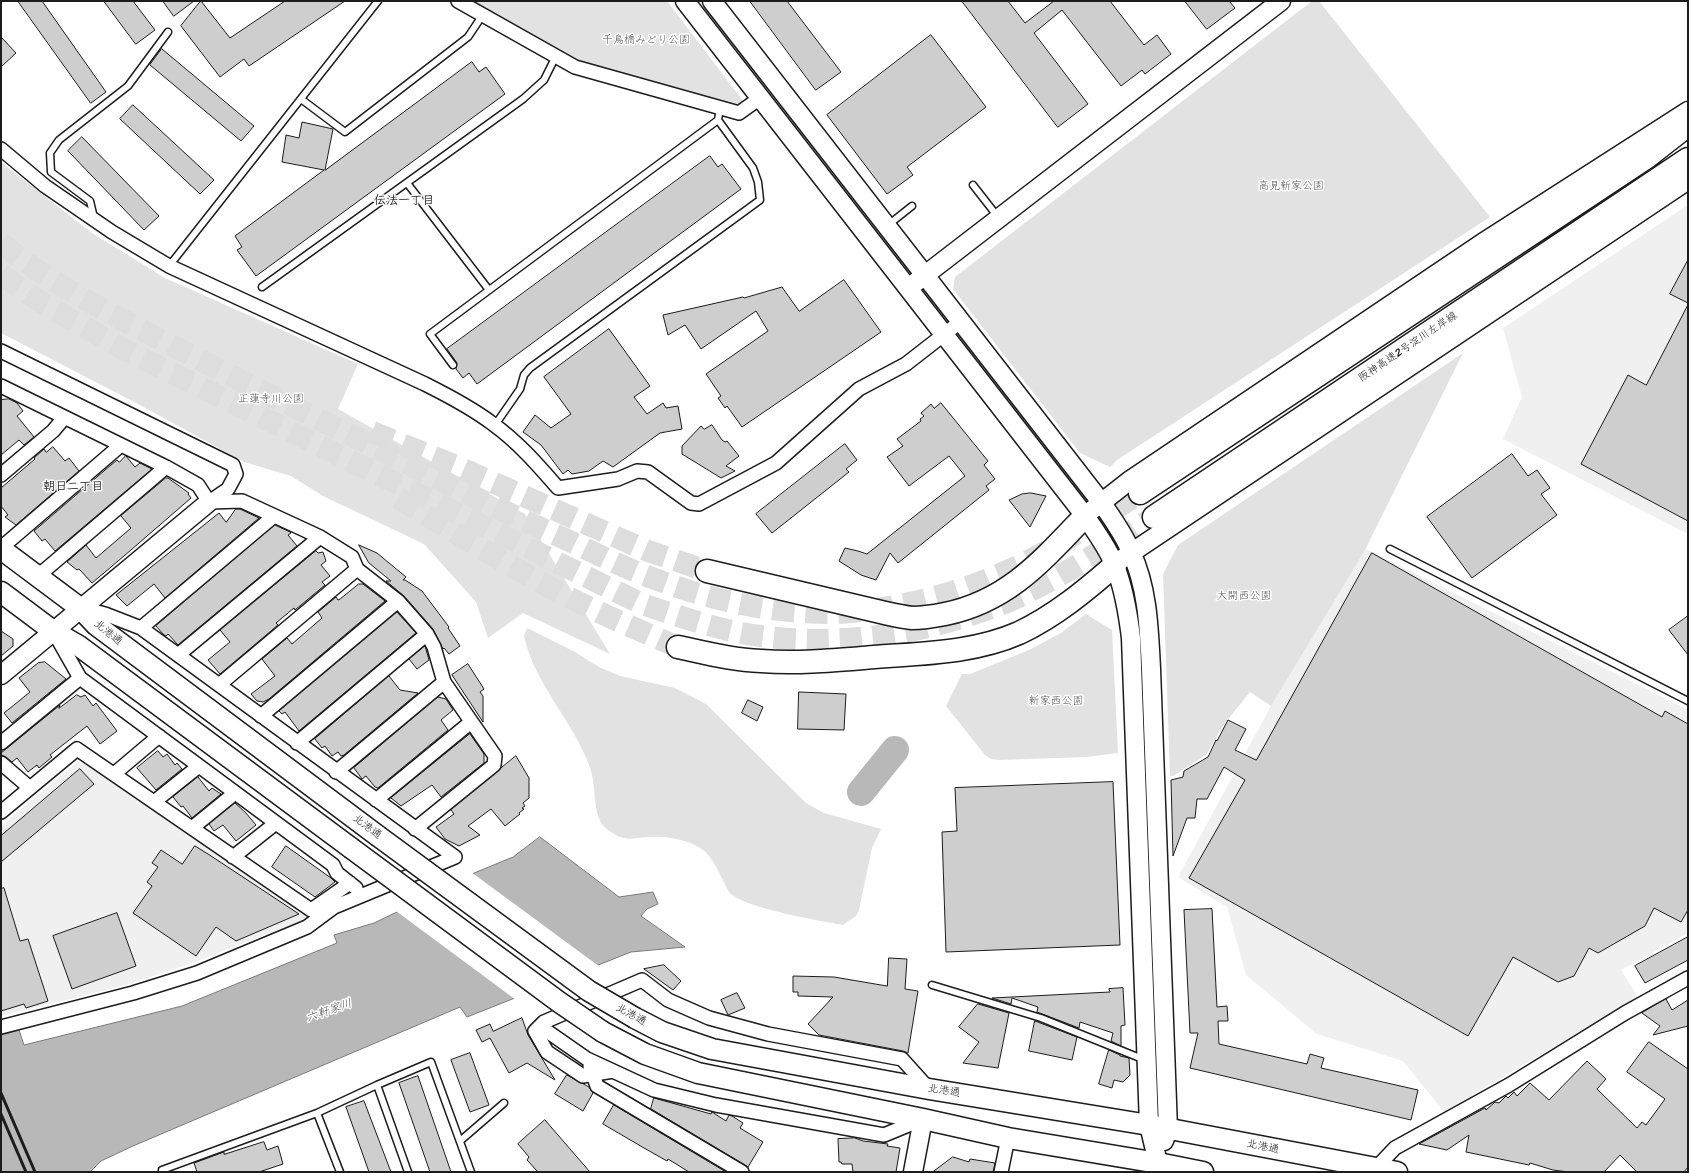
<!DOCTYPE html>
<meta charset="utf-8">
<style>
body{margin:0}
#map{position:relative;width:1689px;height:1173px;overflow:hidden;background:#fff;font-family:Sriracha,sans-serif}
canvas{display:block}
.frame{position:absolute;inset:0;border:2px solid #1c1c1c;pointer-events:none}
</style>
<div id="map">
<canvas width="1689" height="1173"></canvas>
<div class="frame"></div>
</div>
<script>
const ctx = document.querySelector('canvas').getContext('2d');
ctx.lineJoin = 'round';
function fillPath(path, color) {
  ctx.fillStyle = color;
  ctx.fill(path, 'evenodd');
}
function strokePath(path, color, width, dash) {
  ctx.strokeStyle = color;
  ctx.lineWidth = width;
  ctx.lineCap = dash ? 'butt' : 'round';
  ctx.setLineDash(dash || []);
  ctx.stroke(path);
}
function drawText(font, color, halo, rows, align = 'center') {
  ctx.font = font + ' Sriracha,"Klee One",sans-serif';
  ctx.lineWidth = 3;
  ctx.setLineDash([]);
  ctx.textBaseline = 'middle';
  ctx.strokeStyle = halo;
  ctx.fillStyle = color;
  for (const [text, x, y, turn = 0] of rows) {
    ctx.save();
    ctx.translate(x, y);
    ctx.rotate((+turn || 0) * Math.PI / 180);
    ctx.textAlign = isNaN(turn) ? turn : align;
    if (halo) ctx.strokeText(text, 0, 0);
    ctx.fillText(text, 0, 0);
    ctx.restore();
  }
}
fillPath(new Path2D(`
 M1688,205V534L1503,439L1522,397L1503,328Z
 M1366,549L1688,710V933L1621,970L1638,997L1444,1112L1403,1061L1317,1034L1246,975L1227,907L1178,877L1271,706Z
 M77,762L84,763L311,917L203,959L130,984L1,1016V826Z`), '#f0f0f0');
fillPath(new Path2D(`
 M470,1H667L743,101L737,106L573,61Z
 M1312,1H1319L1490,217L1117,460L1110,467L1080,453L953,289L955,277Z
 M1,162L92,233L165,278L358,364L338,409L525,514L610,654L523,613L488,638L476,602L424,544L323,496L291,476L244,462L138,404L1,333Z
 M1463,353L1364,552L1271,706L1250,692L1225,723L1206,755L1173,776H1170L1163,574L1178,545Z
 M1086,614L1112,630L1118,753L1087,757L999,760L991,759L985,755L946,706L962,674H970L1029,650L1061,633Z
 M527,628L575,652L599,667L620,676L675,688L706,704L806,803L824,813L881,829L872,848L859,910L856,916L843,925C821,921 744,908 730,893C727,890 725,884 723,880C713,861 709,849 687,842C676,838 663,836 651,837C634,837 627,843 611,832C608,830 604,827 602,824C593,811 596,784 590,768C574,721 535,686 524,636Z`), '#e2e2e2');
const water = new Path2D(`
 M540,837L619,897L653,892L658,904L647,909L641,916L685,947L631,952L467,1017L460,1007L133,1146L101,1161L90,1172H1V1035L19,1030L24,1045L182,1006L337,943L334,935L374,923L399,911L467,876L513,857Z`);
fillPath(water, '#b8b8b8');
strokePath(water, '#7a7a7a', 1);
fillPath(new Path2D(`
 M471,872L600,967L516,1000L396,911Z`), '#fff');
strokePath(new Path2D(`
 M861,792L895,750`), '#b8b8b8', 28);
const building = new Path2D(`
 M18,1H42L106,92L91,103Z
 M104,1H133L155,30L136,44Z
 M163,1H194L174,16Z
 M201,1L230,38L285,1H345L249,66L244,59L220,77L181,26Z
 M750,1H787L841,72L816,90Z
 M962,1H1008L1025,23L1054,1H1110L1144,45L1157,35L1171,54L1145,74L1142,70L1121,86L1062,10L1034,33L1088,104L1058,127Z
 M1185,1H1229L1235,8L1207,29Z
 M931,35L986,107L907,167L913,175L887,194L827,115Z
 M1,37L16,53L1,67Z
 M162,49L254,126L241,141L150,65Z
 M472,62L479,72L486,67L505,94L256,276L237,250L242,247L235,236L324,170L282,162L286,135L299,138L302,122L333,129L325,170Z
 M133,105L214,180L200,194L120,119Z
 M82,137L159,216L144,230L68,151Z
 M710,156L718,167L722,164L741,189L477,384L469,373L463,378L456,369L457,363L447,349Z
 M1688,260V303L1670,294Z
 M844,280L881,332L742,427L727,406L725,408L718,398L721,396L706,374L768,331L756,311L701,349L685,325L668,335L663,315L743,297L744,298L782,287L799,311Z
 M1688,305V521L1581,464L1628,375L1646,385Z
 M609,329L650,386L634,397L647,414L663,403L666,408L678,406L682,429L660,433L613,467L603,461L589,471L572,474L568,470L563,474L541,445L523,432L535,415L551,428L571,414L544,377Z
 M9,399L17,403L23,411L17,416L34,437L24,445L19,440L1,455V400Z
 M941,403L988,461L984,465L995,479L986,486L989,490L898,563L890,553L876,580L861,575L839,561L845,548L858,551L867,554L965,476L949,456L909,486L887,457L903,446L897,439L921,421L920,419L924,416L921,413L931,404L934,408Z
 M712,425L722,440L725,442L727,441L739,456L726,466L735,471L721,478L682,454V446L701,426L704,429Z
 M845,444L857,460L846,469L849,472L772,533L756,514Z
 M53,447L65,461L69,458L79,471L16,525L5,517L8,515L1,506V488L35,459L34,458L44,449L46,452Z
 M1512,454L1528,476L1537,470L1550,488L1541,494L1557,515L1472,578L1427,517Z
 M126,456L135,467L140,463L152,469L55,551L45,539L42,541L34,531L105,470L117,460L119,462Z
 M166,478H168L189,493L188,494L191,498L124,556L92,583L79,569L77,570L67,562L86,545L96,558L131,528L121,516Z
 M1031,493L1046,496L1030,527L1009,500L1022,494Z
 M236,509H240L259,518L165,598L154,584L127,606L116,595L219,513L226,522Z
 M275,525L290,532L291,533L288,535L297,546L178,645L168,634L166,636L164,635L156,626Z
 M359,545L377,553L406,577L403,580H405L422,591L449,627L448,628L460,646L449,654L444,648L443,649L433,629L404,596L386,581H391L369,563Z
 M316,551L318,553L323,552L326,561L321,565L330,576L322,582L325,585L295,610L294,608L276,623L278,625L220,674L208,660L230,642L220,630Z
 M1372,553L1662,717L1665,711L1688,724V910L1681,922L1654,908L1645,926L1598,953L1589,948L1574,976L1558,982L1513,957L1468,1036L1189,878L1245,780L1224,767L1207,799H1197L1195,818H1187L1173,856L1171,780L1183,777L1184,771L1208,757L1216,740L1217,741L1228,720L1246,729L1235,750L1256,760Z
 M359,584H363L385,601L269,699L263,702L257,701L251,694L275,676L262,659L287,638L292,644L322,618L318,612L336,597L338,600L340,599Z
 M397,612L416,633L299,731L285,712L282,714L279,711Z
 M1688,616V655L1669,630Z
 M1,631L13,639V646L1,656Z
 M425,646L429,660L417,669L409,659Z
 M45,662L66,679L12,723L4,713L30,692L19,678L38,663Z
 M468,664L484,689L480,692L483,696V722L452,675Z
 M389,676L400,690L418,693L344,755L341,756L338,752L332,756L325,746L322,748L315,739Z
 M799,692L846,694L844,730L798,729Z
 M77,695L81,697L85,695L93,706L96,703L117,731L100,744L87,726L50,755L52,757L39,768L37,765L28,772L17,758L12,762L6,757L1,755V753L60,705L59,708Z
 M438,697L446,699L453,710L441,720L448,730L378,788L375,787L366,776L362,779L354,768Z
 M748,700L763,707L757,721L742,713Z
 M470,734L484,754V763L441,797L432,785L401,806L391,798Z
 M158,751L163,757L167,754L175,765L177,763L182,769L156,790L137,768Z
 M516,756L529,778V798L523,803L525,806L522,808L524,809L519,813L520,814L505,826L491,809L468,826L480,835L459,846L445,839L436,827L454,814L451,810Z
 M80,769L94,784L1,862V836Z
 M198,777L209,791L212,788L221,794L192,818L183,806L181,807L173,797Z
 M1113,782L1120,945L946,952L942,832L957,831L955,788Z
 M235,803L246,813L256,825L236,841L223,825L214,831L209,824Z
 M195,846L208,854L299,914L236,941L216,927L196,956L133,913L152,886L147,882L158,867L152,863L161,850L182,864Z
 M286,846L331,878L335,882L315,897L272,867Z
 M4,888L20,941L28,939L48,1001L26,1008L24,1004L1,1011V889Z
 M1212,909L1217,1007L1227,1006L1228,1021H1218L1219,1044L1307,1064L1310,1054L1324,1058L1321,1068L1418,1090L1411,1120L1190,1068L1198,1033H1190L1184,910Z
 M117,913L136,966L72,989L53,936Z
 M1688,937V960L1645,983L1635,966Z
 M889,958L907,959L905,989L918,991L908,1053L903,1051L819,1035L808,1024L833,997L798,996V992H793V976L834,977L887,986Z
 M664,965L681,981L673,990L644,969Z
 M1123,988L1125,1025L1121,1026V1046L1111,1041L1113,1033L1080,1022L1079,1028L1037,1012L1038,1007L1012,998L1011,1004L992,998L1110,992L1109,989Z
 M737,993L745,1008L728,1015L721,1000Z
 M1666,999L1672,1010L1688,1000V1026L1653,1035L1660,1026L1642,1013Z
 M978,1004L1009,1013L998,1068L963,1063L979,1042L959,1027Z
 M522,1018L528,1035L555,1080L527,1063L509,1073L490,1038L482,1042L476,1030L490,1024L493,1031Z
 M1035,1021L1077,1037L1072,1060L1029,1051Z
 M1649,1042L1688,1069V1167L1684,1172H1637L1620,1155L1604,1172H1569L1553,1170L1530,1163L1529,1165L1466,1152L1469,1135L1447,1150L1419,1144L1485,1108L1486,1110L1495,1102L1499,1103L1506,1096L1508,1098L1514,1092L1517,1096L1530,1083L1549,1100L1587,1061L1606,1079L1597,1089L1637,1128L1642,1122L1646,1125L1665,1099L1627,1072Z
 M1109,1050L1120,1055V1056L1129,1058L1130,1075L1123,1082L1114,1080L1112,1088L1099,1084Z
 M470,1053L489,1105L470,1112L451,1060Z
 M567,1075L589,1087L593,1093L583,1111L555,1094Z
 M418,1076L451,1172H430L399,1083Z
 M654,1098L711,1114L712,1112L726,1121L729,1115L732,1116L743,1123L740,1128L763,1142L748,1167L651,1109Z
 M364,1101L391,1172H369L346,1107Z
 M614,1105L726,1172H689L668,1159L667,1161L644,1148L603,1124Z
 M545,1120L564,1142L590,1172H538L527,1160L529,1157L518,1144Z
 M855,1138L863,1141L888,1144L887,1146L900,1148L896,1172H853L852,1164H842L841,1162H839L838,1139Z
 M264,1142L267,1150L278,1146L283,1164L259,1172H197L194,1163L224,1152V1154Z
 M953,1157L969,1162L970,1159L995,1163L993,1172H933Z`);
fillPath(building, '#cecece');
strokePath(building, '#1c1c1c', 1);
strokePath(new Path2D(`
 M1,243C45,279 96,306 146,332C201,361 258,389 314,417C397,458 479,501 563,538C593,552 624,568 655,579C715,602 788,617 852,612C900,607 949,596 993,577C1045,556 1092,524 1140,493
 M1,274L40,302L123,349L642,604C675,615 707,626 741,633C828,649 920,636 1002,604C1013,600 1022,595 1032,590C1075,569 1114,542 1154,517
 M372,432L456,466L648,551L707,571
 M398,498C449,529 500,561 553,589C594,611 636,629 678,647`), '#ddd', 22, [22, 11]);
const lane = new Path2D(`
 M301,99L345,132L468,37L482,16
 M407,183L489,290
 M973,185L998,217
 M94,218L90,201L51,172L50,153L59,140L128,86L168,32
 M888,225L912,206
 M169,266L378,1
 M262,287L523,99L544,80L556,56
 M453,365L430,334L718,120L720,108
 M495,425L520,389L524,375L530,368L760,200L758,182L753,168L718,120
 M1390,549L1688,701
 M932,985L1041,1018L1145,1060
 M377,1085L408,1172
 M317,1113L340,1172
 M460,1141L504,1103
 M162,1172V1170L317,1113L377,1085L431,1062L471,1172`);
const street = new Path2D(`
 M458,1L575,67L739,113L760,98
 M1,149L45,186L112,232L169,266L425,384C449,396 472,408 493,424C518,442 538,465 558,488L618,479L637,471L648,472L691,503L699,504L776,463L859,389L906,364L960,322
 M1,351L233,465L236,474L228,489L209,502
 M1,386L166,467L198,485L209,502L242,501L320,537L352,557L357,569L398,601L427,634L434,647L444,682L495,756L494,765L415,829
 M1,475L53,431L64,418
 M1,548L121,445
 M38,576L166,467
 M82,608L105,614L141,628L455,857
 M141,628L274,516
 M55,634L80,678L333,865L337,873L356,888
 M178,655L320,537
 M219,685L357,569
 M261,716L398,601
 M1,743L80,678
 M297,743L427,634
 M1,763L30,788
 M336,772L444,682
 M114,774L159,736
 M376,800L471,722
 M154,802L199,766
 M1,812L77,749L311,910L350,883
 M192,828L235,793
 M233,857L276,823
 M544,1022V1029L587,1059L654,1090L716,1105L884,1135L923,1119
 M1,1027L133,993L197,973L307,927L334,907L455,857
 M590,1066L597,1086L742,1172
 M613,1071L583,1076L547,1052L535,1031L544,1022L642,980L668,1000L709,1018L768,1034L902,1059L929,1089
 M1376,1168L1395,1148L1509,1085L1625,1013L1688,978
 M1001,1172L1008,1138`);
const secondary = new Path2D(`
 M685,1L1085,516C1096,532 1108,548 1115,566C1124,589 1128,613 1131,638L1149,1125L1158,1163
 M712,1L1101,502C1112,518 1124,534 1131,552C1148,588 1149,630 1151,669L1168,1129L1164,1141
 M916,282L1281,1
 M1092,510L1129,481L1484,242L1688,111
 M1122,559L1688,180
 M1,675L209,502
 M913,1172L923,1119`);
const primary = new Path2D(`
 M1,549L80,608L96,625L378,836
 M1,592L53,631L79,646L351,848
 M635,1018L662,1032L712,1049L929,1089L1149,1125L1397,1172
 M603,1032L645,1054L698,1073L923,1119L1008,1138L1158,1163L1203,1172`);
const highway = new Path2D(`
 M1140,493L1647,157L1688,125
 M1154,517L1688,159
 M707,571L885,613C894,615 903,617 912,618C923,618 935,616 945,614C1008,601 1042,561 1085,516
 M678,647C706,653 733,660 761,661C804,664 846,659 888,656C933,653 978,651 1019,633C1055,616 1085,591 1115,565`);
strokePath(lane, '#1c1c1c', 9);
strokePath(street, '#1c1c1c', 16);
strokePath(secondary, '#1c1c1c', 21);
strokePath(primary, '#1c1c1c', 23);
strokePath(highway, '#1c1c1c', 25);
strokePath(lane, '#fff', 6);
strokePath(street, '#fff', 13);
strokePath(secondary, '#fff', 18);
strokePath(primary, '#fff', 20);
strokePath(highway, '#fff', 22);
strokePath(new Path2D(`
 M1,1093L35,1172
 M1,1114L26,1172`), '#1c1c1c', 3);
const primaryBridge = new Path2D(`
 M378,836L589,991L635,1018
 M351,848L559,1002L603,1032`);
strokePath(primaryBridge, '#1c1c1c', 23, []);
strokePath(primaryBridge, '#fff', 20);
drawText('11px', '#575757', '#fff', [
 ["千鳥橋みどり公園",646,40],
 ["高見新家公園",1291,186],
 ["正蓮寺川公園",271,399],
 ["大開西公園",1244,596],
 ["新家西公園",1056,701]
]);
drawText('11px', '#1c1c1c', '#fff', [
 ["阪神高速2号淀川左岸線",1408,347,-34],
 ["北港通",108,633,39],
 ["北港通",367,827,37],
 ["北港通",631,1015,29],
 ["北港通",944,1091,9],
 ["北港通",1263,1147,11]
]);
drawText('bold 12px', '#1c1c1c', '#fff', [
 ["伝法一丁目",404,201],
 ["朝日二丁目",73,487]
]);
drawText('italic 12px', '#5a5a5a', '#fff', [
 ["六軒家川",329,1011,-19]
]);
</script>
